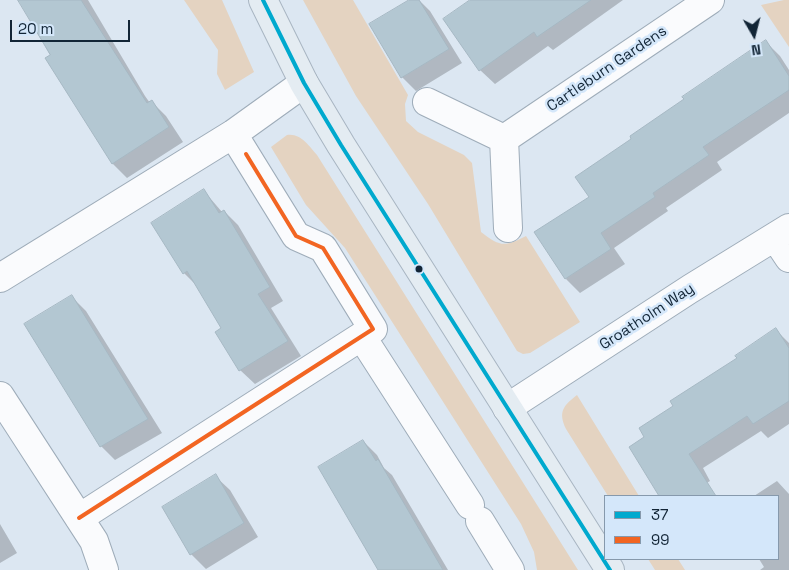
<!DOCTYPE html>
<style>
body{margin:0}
#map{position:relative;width:789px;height:570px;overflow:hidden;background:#dce7f2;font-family:"Space Grotesk",sans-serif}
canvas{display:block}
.legend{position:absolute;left:604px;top:495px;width:175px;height:65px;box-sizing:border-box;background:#d4e7fa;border:1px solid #8699ac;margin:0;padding:6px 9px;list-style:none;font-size:15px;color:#122536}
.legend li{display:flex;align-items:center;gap:10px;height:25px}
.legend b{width:25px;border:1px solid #8699ac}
.north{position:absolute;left:729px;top:10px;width:50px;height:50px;-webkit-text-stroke:4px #d4e7fa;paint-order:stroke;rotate:172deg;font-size:14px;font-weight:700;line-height:20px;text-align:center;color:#122536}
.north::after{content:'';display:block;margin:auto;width:18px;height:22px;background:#122536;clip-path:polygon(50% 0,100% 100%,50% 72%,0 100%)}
.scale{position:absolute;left:10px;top:20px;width:120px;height:22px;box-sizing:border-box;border:2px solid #122536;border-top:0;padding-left:6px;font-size:15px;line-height:18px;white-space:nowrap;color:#122536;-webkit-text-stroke:4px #d4e7fa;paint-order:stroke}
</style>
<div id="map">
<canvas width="789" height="570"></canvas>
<ul class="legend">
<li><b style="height:6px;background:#00a9ce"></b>37</li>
<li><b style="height:6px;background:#f26522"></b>99</li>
</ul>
<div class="north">N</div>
<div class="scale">20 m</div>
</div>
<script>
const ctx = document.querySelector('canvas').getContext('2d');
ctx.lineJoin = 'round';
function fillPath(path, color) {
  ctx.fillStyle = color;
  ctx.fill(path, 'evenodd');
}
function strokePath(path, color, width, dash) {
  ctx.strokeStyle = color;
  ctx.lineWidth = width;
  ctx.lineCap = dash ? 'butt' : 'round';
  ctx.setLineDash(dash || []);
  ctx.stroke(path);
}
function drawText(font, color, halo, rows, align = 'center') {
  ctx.font = font + ' "Space Grotesk",sans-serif';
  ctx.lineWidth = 5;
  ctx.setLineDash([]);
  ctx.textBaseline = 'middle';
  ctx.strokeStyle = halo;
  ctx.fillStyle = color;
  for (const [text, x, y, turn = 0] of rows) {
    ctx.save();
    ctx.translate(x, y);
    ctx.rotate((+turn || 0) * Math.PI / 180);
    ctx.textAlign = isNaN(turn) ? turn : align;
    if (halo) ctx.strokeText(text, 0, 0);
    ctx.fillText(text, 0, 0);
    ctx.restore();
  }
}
fillPath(new Path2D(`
 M184,0H222L254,72L225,90L217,74L218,50Z
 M303,0H353L408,95L405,104L406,121L418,132L464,155L472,163L481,232C500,247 505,247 526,236L580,322L530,353L523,354L517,351L428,204L356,96Z
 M784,0H789V47L761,5Z
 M287,135C301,133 309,146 317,155L578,570H537L534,552L521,524L345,248L306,205L271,147Z
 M577,395L639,496H608L566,429C558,412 563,406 577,395Z
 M648,559H678L685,570H655Z`), '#e4d3c1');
fillPath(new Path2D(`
 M19,0H88L145,96L150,103L152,102L166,116L183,142L127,178L112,163L52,55Z
 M411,0H419L430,11L462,63L416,91L402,77Z
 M472,0H623L553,50L548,46L495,84L480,70Z
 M766,42L780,56L789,70V113L717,162L722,170L666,208L668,211L614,248L625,264L580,293L566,279L591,197L633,139Z
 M204,191L222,212L224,211L238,225L283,301L271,308L301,356L255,384L240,370L223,329L198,287L184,273Z
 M72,297L86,311L162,433L115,460L101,446Z
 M776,330L789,343V424L768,438L761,431L703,468L710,481L685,496H663L657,490L646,437L675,406Z
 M363,441L377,455L384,468L392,475L448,570H379Z
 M215,476L230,490L258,537L206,569L191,554L163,507Z
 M777,481L789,494V570H760L764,567L759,559H778V496H754Z
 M0,524L17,553L0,563Z`), '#0003');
const building = new Path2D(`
 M18,0H81L147,103L152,100L169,127L112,164L45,58L50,55Z
 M409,0H419L449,49L401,78L369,24Z
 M470,0H591L537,37L534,32L479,71L443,19Z
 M766,40L789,76V90L703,147L709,155L653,193L655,197L601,233L611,249L565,279L534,232L589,197L575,177L631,139L630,136L684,99L682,97Z
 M204,189L219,213L224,210L270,287L258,294L288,341L239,371L215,332L221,328L187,271L183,274L151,223Z
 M72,295L148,419L100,447L24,324Z
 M776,328L789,348V401L753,424L747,416L689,454L716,496H659L629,447L644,437L639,428L673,406L670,401L737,358L735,356Z
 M363,440L376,461L378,459L443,570H378L318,467Z
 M216,474L244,523L190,555L162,507Z`);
fillPath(building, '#b3c7d2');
strokePath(building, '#a6b8c3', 1);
const minor = new Path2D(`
 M427,102L504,139L508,228
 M504,139L710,0
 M775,237L789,258
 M0,278L233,134L304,83
 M362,337L470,505
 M0,396L94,541L104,570
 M507,408L690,289L789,228
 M79,518L373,329L323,248L296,236L233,134
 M480,521L510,570`);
const trunk = new Path2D(`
 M263,0L304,83L341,145L610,570`);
strokePath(minor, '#9eacb9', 30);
strokePath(trunk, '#a8b5c2', 30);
strokePath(minor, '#fafbfd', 28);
strokePath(trunk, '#e4ecf2', 28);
strokePath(new Path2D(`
 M263,0L304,83L341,145L610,570`), '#00a9ce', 4);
strokePath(new Path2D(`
 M79,518L373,329L323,248L296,236L246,154`), '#f26522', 4);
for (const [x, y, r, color] of [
 [419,269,4.5,"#122536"]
]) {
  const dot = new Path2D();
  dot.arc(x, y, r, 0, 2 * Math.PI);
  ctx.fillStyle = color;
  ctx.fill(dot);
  strokePath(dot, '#d4e7fa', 2);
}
drawText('15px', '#122536', '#d4e7fa', [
 ["Cartleburn Gardens",607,69,-34],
 ["Groatholm Way",647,317,-33]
]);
</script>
